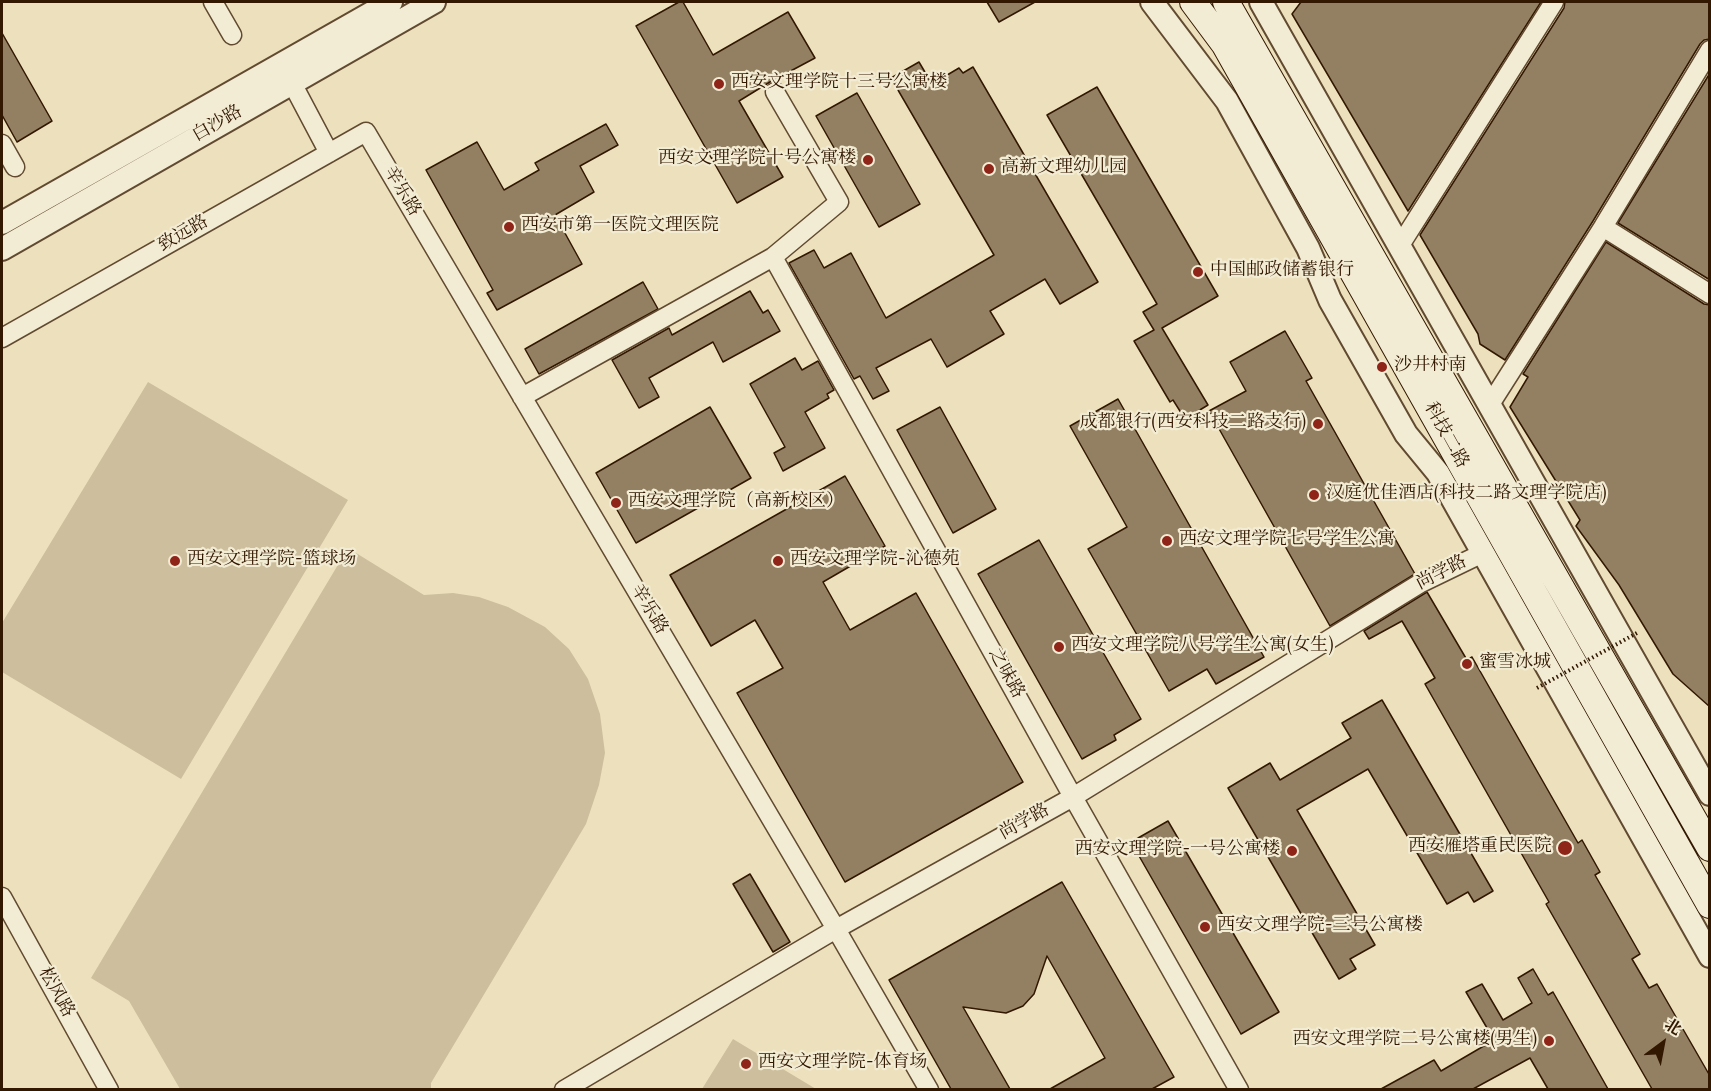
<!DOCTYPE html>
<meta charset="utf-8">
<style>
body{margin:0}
#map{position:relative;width:1711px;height:1091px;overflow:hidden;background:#ede1bd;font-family:Vollkorn,"Noto Serif SC",serif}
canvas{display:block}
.frame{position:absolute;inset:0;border:3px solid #321701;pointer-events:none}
.north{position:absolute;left:1633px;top:1013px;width:60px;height:60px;-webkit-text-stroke:4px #f3ecd4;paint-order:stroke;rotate:32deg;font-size:16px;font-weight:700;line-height:24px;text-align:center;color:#321701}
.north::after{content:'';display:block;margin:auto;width:21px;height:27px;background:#321701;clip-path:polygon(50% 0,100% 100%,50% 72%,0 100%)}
</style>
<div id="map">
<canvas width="1711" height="1091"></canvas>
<div class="frame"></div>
<div class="north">北</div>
</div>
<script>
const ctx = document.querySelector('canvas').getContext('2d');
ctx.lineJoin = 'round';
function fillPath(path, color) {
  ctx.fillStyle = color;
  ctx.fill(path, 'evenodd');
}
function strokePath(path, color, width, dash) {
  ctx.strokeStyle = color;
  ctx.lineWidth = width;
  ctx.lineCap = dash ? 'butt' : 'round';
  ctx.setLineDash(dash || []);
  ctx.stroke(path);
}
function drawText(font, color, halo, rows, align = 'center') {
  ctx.font = font + ' Vollkorn,"Noto Serif SC",serif';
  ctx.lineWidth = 4.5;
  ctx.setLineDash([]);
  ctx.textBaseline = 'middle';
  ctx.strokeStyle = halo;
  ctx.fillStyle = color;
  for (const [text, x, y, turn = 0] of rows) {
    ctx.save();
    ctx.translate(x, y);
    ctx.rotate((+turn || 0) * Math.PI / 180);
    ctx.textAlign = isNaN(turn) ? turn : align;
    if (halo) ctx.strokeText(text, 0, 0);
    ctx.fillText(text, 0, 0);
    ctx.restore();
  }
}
fillPath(new Path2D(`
 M148,382L348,500L181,779L2,672V623Z
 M348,548L424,595L453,593L479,597L508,607L545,627L569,649L588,679L600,714L605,753L599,785L586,824L431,1083V1089H180L129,1001L91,978Z
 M733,1039L816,1089H702Z`), '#cdbf9d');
const building = new Path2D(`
 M679,2H683L713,55L788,12L815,58L770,82L739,101L783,177L737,203L636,26Z
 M987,2H1035L999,22Z
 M1301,2H1541L1408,211L1292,14Z
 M1565,2H1710V39L1704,40L1700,44L1593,221L1505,360L1480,344L1478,334L1420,235L1564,8Z
 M2,33L52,121L17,142L2,115Z
 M919,62L932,84L959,68L963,73L973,67L1098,282L1060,304L1045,279L990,311L1004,334L947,367L931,339L876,368L889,391L873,399L860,376L854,379L789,263L814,250L824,268L851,253L886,318L994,255L891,78Z
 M1710,73V280L1618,223Z
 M1097,87L1218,296L1162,328L1208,405L1185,419L1173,400L1170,402L1134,341L1154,330L1143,312L1157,304L1047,115Z
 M857,93L920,204L879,227L816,116Z
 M606,124L618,145L580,166L594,192L555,215L582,264L497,310L487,293L493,290L426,170L477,142L504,190L539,170L535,163Z
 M1606,242L1704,304L1710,305V707L1673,674L1619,585L1576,526L1580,520L1510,407L1528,377L1523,374L1525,371Z
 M643,282L658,309L539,374L525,349Z
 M750,291L763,313L768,310L780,331L723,362L713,342L649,378L659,397L639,408L612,360L669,328L672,335Z
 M1285,331L1312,378L1306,381L1415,574L1330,626L1209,411L1246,391L1230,362Z
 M795,358L802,370L818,361L834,390L827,394L829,398L805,412L825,448L783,471L774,453L785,447L750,384Z
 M1118,399L1264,657L1216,684L1207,669L1169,691L1088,549L1127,527L1070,426Z
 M710,407L751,478L636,543L596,473Z
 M940,407L996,509L953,533L897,430Z
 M845,476L885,546L823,582L850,630L916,593L1023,782L845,882L737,693L783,668L755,620L711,646L670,575Z
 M1039,540L1141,719L1114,735L1116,740L1082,759L978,574Z
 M1427,592L1467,660L1472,657L1578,843L1582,840L1600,872L1595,875L1640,954L1632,959L1649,988L1657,984L1710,1076V1089H1652L1546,904L1549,902L1425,684L1435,678L1402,621L1369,639L1364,631Z
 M1382,700L1493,891L1474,902L1468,892L1447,904L1368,769L1297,810L1375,945L1350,959L1356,969L1339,979L1228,788L1270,763L1280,780L1351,738L1342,723Z
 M1168,821L1279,1012L1241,1034L1131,842Z
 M750,874L790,942L773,952L733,884Z
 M1062,882L1174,1077L1152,1089H1050L1105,1058L1047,956L1034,994L1023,1006L1006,1013L963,1007L1010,1089H951L889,980Z
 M1533,969L1548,995L1553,992L1608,1089H1548L1530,1058L1473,1089H1381L1434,1060L1441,1071L1494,1040L1466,992L1482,984L1503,1020L1532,1003L1518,978Z`);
fillPath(building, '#938063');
strokePath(building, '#321701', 1.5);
const minor = new Path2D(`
 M213,2L232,35
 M292,83L329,153
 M2,144L15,167
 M1603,227L1710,294
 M1399,247L1554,2
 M773,257L1073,797L1239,1090
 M2,338L366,132L836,929L929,1090
 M522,397L773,257L839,202L775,92
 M1489,406L1603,227L1710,50
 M2,897L109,1090
 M564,1090L836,929L1073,797L1419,584L1483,553`);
const tertiary = new Path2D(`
 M1152,2L1227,101L1308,248L1330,300L1406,434L1438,473L1710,956
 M1261,2L1710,794
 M2,223L391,2
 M2,249L434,2`);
const secondary = new Path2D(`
 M1193,2L1225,45L1710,905
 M1226,2L1710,848`);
strokePath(minor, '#614a30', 21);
strokePath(tertiary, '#614a30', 26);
strokePath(secondary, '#321701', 28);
strokePath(minor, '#f3ecd4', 18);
strokePath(tertiary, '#f3ecd4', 22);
strokePath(secondary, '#f3ecd4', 26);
strokePath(new Path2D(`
 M1537,688L1637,633`), '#321701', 4, [1.5, 3]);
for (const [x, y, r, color] of [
 [719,84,6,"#8f2418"],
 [868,160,6,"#8f2418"],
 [989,169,6,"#8f2418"],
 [509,227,6,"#8f2418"],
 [1198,272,6,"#8f2418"],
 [1382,367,6,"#8f2418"],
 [1318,424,6,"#8f2418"],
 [1314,495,6,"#8f2418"],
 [616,503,6,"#8f2418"],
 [1167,541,6,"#8f2418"],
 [175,561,6,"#8f2418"],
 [778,561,6,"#8f2418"],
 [1059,647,6,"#8f2418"],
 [1467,664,6,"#8f2418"],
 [1565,848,8,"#8f2418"],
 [1292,851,6,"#8f2418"],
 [1205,927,6,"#8f2418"],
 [1549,1041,6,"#8f2418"],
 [746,1064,6,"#8f2418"]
]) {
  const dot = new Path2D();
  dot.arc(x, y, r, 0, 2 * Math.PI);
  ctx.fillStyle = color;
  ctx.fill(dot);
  strokePath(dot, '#f3ecd4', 2);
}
drawText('18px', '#321701', '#f3ecd4', [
 ["西安文理学院十三号公寓楼",731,84],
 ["西安文理学院十号公寓楼",856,160,"right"],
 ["高新文理幼儿园",1001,169],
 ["西安市第一医院文理医院",521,227],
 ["中国邮政储蓄银行",1210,272],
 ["沙井村南",1394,367],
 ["成都银行(西安科技二路支行)",1306,424,"right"],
 ["汉庭优佳酒店(科技二路文理学院店)",1326,495],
 ["西安文理学院（高新校区）",628,503],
 ["西安文理学院七号学生公寓",1179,541],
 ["西安文理学院-篮球场",187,561],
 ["西安文理学院-沁德苑",790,561],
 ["西安文理学院八号学生公寓(女生)",1071,647],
 ["蜜雪冰城",1479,664],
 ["西安雁塔重民医院",1552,848,"right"],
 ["西安文理学院-一号公寓楼",1280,851,"right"],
 ["西安文理学院-三号公寓楼",1217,927],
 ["西安文理学院二号公寓楼(男生)",1537,1041,"right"],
 ["西安文理学院-体育场",758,1064]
], 'left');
drawText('18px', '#321701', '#f3ecd4', [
 ["白沙路",218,125,-30],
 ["辛乐路",401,192,59],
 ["致远路",184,235,-30],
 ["科技二路",1445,436,61],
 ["尚学路",1442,574,-27],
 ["辛乐路",648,610,59],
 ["之味路",1005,674,61],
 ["尚学路",1025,823,-29],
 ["松风路",55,993,61]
]);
</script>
